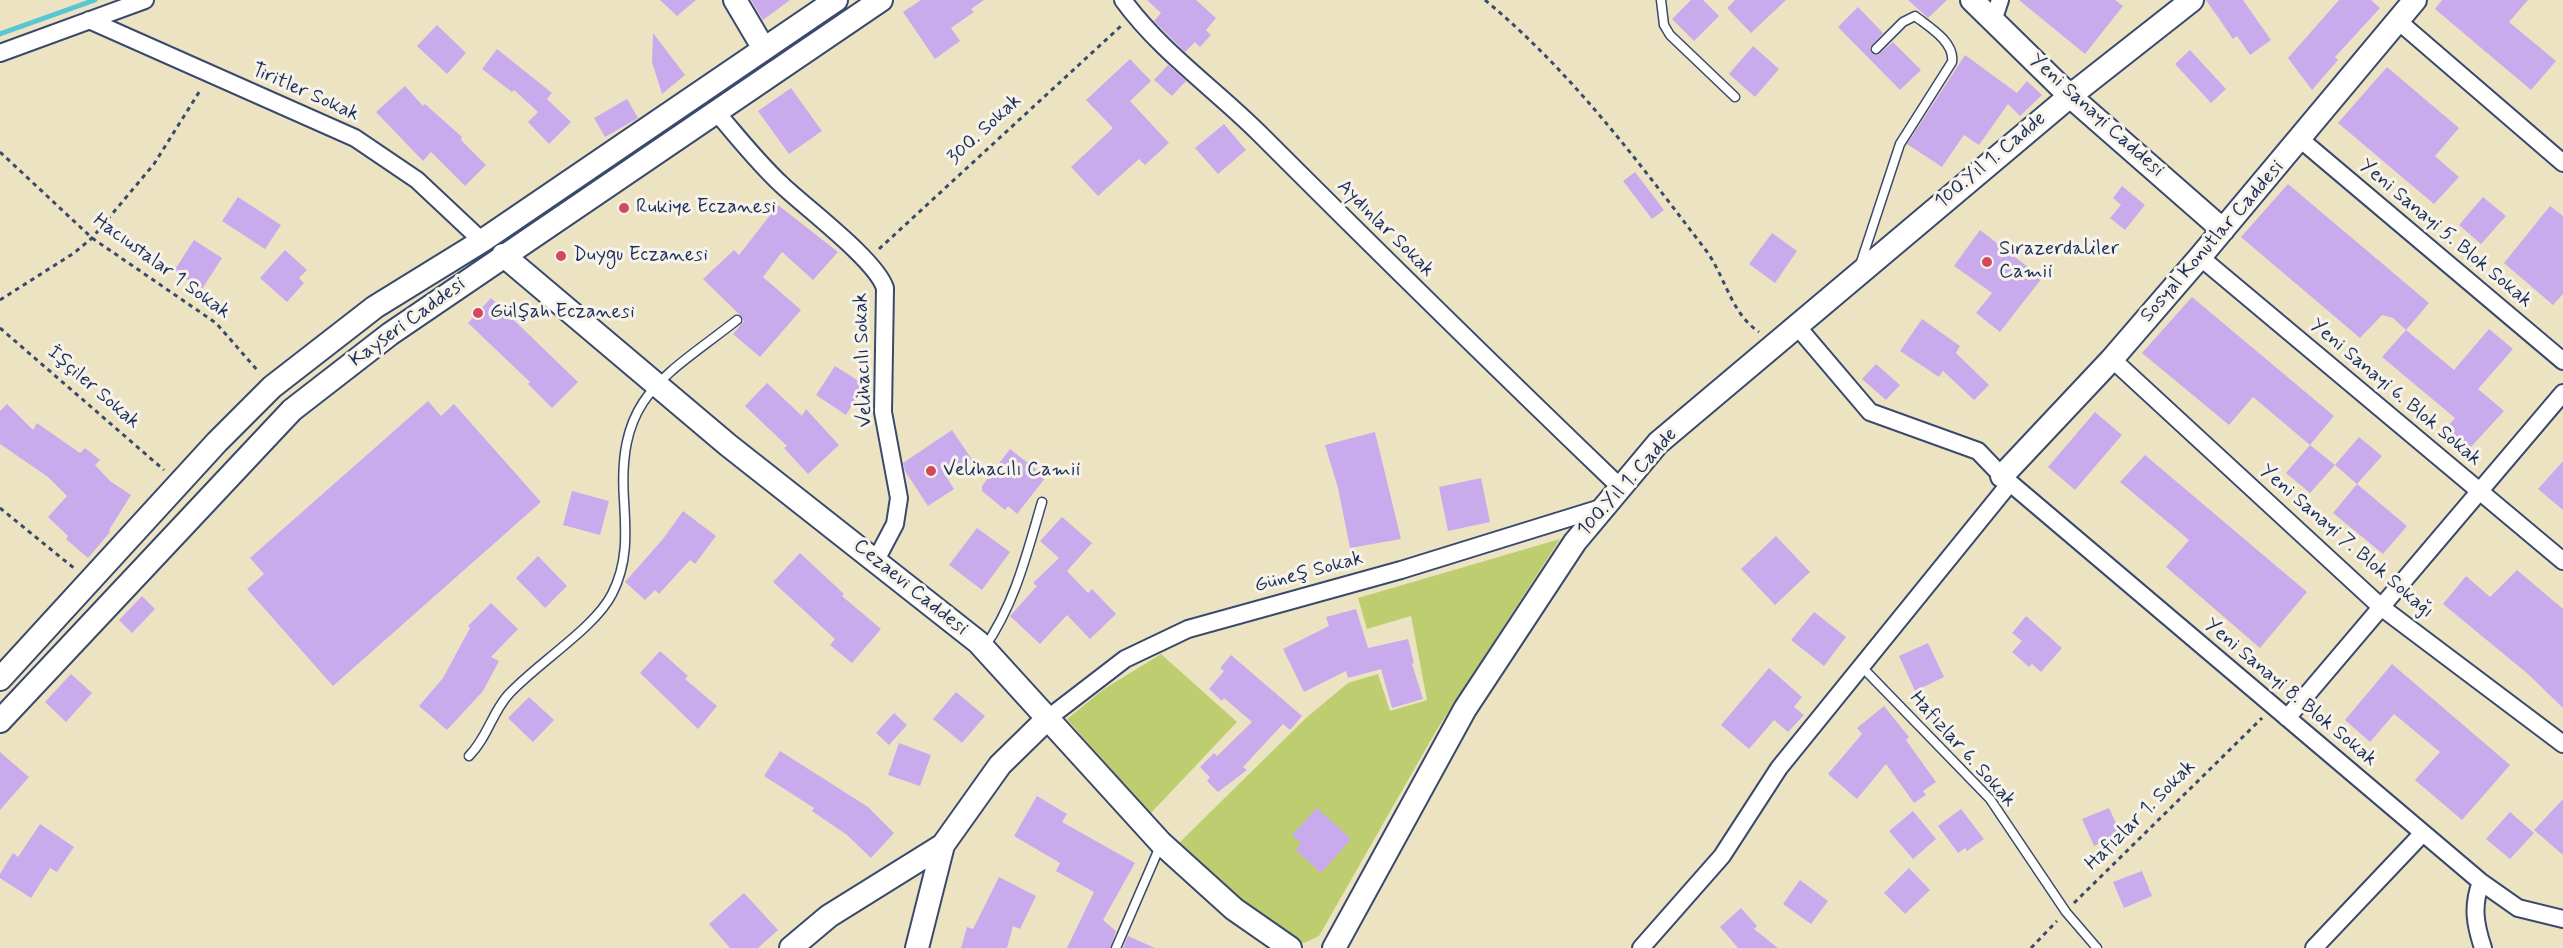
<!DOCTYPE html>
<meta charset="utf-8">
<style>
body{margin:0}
canvas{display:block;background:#ece3c3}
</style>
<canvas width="2563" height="948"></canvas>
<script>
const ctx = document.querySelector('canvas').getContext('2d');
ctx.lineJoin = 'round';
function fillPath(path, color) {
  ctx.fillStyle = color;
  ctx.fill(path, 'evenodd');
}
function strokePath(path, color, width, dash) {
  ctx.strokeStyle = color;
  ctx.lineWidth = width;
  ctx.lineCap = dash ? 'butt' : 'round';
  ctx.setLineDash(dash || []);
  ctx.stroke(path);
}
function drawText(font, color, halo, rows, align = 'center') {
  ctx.font = font + ' Mynerve,sans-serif';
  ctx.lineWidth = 6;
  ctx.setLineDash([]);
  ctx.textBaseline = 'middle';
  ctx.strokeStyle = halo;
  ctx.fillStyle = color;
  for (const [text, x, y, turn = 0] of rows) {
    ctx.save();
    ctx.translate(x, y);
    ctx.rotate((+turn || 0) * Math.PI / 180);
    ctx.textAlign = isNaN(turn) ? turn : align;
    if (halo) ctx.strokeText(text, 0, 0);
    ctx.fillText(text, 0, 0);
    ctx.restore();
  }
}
fillPath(new Path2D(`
 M1560,539L1436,731L1319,936L1304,943L1293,939L1225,886L1179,843L1306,718L1348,683L1378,674L1390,711L1427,700L1411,616L1367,629L1358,598Z
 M1161,654L1237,722L1150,814L1067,719L1104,689Z`), '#becd70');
strokePath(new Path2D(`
 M0,34L95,0`), '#5ac6d3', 5);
fillPath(new Path2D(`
 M660,0H696L677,16Z
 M751,0H790L763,20Z
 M921,0H984L971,9L974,12L951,28L960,41L935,59L903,12Z
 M1147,0H1196L1216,18L1206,30L1211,35L1200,47L1195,42L1185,52L1154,21L1161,13Z
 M1691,0H1703L1719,16L1694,41L1672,19Z
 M1735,0H1786L1751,33L1727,8Z
 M1908,0H1947L1928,18Z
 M2019,0H2115L2123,6L2085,54Z
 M2206,0H2243L2271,40L2250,55L2237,36L2233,39Z
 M2339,0H2371L2380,8L2335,57L2338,60L2312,90L2288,58Z
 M2442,0H2528L2509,22L2556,61L2531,90L2435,9Z
 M1858,7L1883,33L1870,47L1872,54L1878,55L1893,42L1921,70L1900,90L1838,27Z
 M437,25L466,53L447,74L417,46Z
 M653,33L685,75L662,94L652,62Z
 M1753,46L1779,69L1755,97L1729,74Z
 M497,49L552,93L547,99L571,122L549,144L528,122L538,112L514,90L512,92L482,69Z
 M2190,50L2226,89L2211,103L2175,64Z
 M1965,55L2017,93L2027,81L2042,95L2020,116L2008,104L1979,145L1964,135L1942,167L1907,144Z
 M1130,59L1151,81L1130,101L1169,143L1145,165L1139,159L1098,196L1071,167L1113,128L1086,100Z
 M1168,65L1186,81L1172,96L1154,80Z
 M2387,67L2459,128L2435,156L2459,177L2434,204L2338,123Z
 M405,86L423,106L425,104L462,137L461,140L486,165L465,186L431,152L423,161L376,112Z
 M791,88L822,131L789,154L758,111Z
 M627,99L638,118L605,137L594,118Z
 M1224,124L1246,150L1218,174L1195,148Z
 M1635,172L1664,210L1652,219L1623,181Z
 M2288,184L2429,303L2406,330L2393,318L2382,315L2360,338L2241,237Z
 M2122,186L2145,205L2125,230L2110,218L2121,205L2113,198Z
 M238,197L281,225L265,249L222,221Z
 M2483,197L2506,216L2481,244L2459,225Z
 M778,205L838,252L813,280L782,252L763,277L801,310L760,357L733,334L744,321L742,317L703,279L734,250L739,255Z
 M2550,206L2563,216V294L2553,305L2504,263Z
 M1980,230L2042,278L2000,332L1976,313L1992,293L1954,266Z
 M1772,233L1797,251L1775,283L1749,264Z
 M194,240L222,258L202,289L174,271Z
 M285,250L307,270L299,278L304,283L287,302L260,278Z
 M2192,297L2334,416L2310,445L2253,397L2229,425L2142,353Z
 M491,298L578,382L552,408L528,384L530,382L468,323Z
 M1922,319L1960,346L1956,353L1989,385L1974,400L1943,371L1939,377L1900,351Z
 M2489,329L2513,349L2478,389L2504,411L2470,448L2446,428L2455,418L2382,357L2406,330L2454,370Z
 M1876,364L1900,385L1886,400L1862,379Z
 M835,366L865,385L846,415L816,395Z
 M767,383L802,416L806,409L839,445L808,474L784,448L787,446L745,406Z
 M428,401L441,416L454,404L541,502L333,686L247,589L264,574L250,558Z
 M7,404L33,430L37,423L80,453L85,448L100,460L95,465L110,481L131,495L109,530L110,532L88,558L66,539L68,536L48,517L67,496L48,477L0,444V411Z
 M2095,412L2122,435L2075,490L2048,467Z
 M952,430L973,461L947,478L954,489L928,506L905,471L903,463Z
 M1375,432L1401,539L1350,548L1338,488L1325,445Z
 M2359,437L2382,456L2357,484L2335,465Z
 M2310,445L2335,465L2310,493L2286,473Z
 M1010,449L1046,477L1017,514L1008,506L1005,510L982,491V486Z
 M2145,455L2307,592L2260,648L2166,567L2189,540L2120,482Z
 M2563,461V510L2538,489Z
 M1481,478L1490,522L1448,531L1439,487Z
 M2357,484L2407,526L2383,554L2333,513Z
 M572,491L609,501L600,535L563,525Z
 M683,511L716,536L695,564L690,560L659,594L655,590L645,600L625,582L663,539Z
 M1062,517L1092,543L1067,571L1088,593L1092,589L1116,614L1090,639L1067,615L1040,644L1010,616L1037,586L1033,583L1059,558L1040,541Z
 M977,528L1010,552L982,590L949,565Z
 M1776,536L1810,572L1775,605L1741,569Z
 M800,553L844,594L842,596L881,629L852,663L830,645L835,639L773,582Z
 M538,556L567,586L545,608L516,578Z
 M2517,570L2563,609V708L2528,674L2443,604L2466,576L2490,597Z
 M142,596L155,609L132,633L119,620Z
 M491,603L518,629L491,657L499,661L483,691L447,730L419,706L443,678L470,628L468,626Z
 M1356,609L1368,648L1408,639L1414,663L1412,664L1423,699L1392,708L1381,669L1348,678L1346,671L1304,692L1283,649L1329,626L1326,617Z
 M1814,612L1846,637L1824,666L1791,640Z
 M2026,616L2062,648L2041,672L2032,664L2029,667L2012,652L2022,641L2012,633Z
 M1928,643L1944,677L1915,691L1899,656Z
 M660,651L688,676L685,679L717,706L698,729L640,673Z
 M1231,655L1302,716L1290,730L1283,724L1243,767L1247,770L1218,792L1207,781L1210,777L1200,767L1214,753L1217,756L1252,722L1224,698L1222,701L1209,689L1224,671L1220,668Z
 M2392,664L2510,765L2462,820L2415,780L2440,752L2394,714L2370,742L2345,720Z
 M1769,668L1802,697L1794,707L1804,715L1788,732L1774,720L1749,749L1721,725Z
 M71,674L92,693L66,722L45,702Z
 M956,692L985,716L962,743L933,719Z
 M529,697L554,720L533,742L508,718Z
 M1884,706L1909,737L1906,740L1936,782L1923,791L1926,795L1914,803L1886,764L1857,799L1828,774L1862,734L1857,728Z
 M894,713L907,725L889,745L876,733Z
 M899,743L931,755L920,786L888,775Z
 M780,751L868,807L894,833L871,858L847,835L812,811L814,808L764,776Z
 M0,752L29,777L0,810Z
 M1037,796L1067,814L1062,822L1135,863L1103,920L1116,931L1110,948H1067L1094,892L1056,871L1060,863L1014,836Z
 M2563,799V855L2534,830Z
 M1317,808L1351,839L1321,873L1296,850L1301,843L1292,835Z
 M2109,808L2121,834L2094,846L2082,819Z
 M1961,809L1984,839L1967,851L1965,848L1958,853L1938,826Z
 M1913,811L1936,839L1913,859L1889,831Z
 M2510,812L2534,833L2510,859L2486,839Z
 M40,824L74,847L57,872L50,868L31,898L0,878V874L13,853L18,857Z
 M1909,868L1930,890L1905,914L1884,893Z
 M2142,871L2152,896L2124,908L2113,882Z
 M999,877L1036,896L1020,929L1013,926L1007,948H961L967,927L973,929Z
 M1800,880L1828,901L1811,924L1783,904Z
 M744,893L778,930L758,948H730L709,924Z
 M1741,908L1757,926L1754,929L1778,948H1738L1720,927Z
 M1128,936L1155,948H1123Z`), '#c9abed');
const lane = new Path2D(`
 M1661,0L1664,25L1670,35L1735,97
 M1860,265L1900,144L1952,62C1955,42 1929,27 1915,16L1903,22L1876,49
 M984,648C1015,604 1027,553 1042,502
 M1861,666L1990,799L2066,912L2097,948
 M469,756C487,738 492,713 508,695C536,664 595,628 612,594C628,563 626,533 624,500C617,396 663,378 737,320
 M1116,948L1161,844`);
const street = new Path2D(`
 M1123,0C1160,51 1215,89 1259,133C1378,252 1498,370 1620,487
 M89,20L355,138L417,180L482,241
 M2397,20L2563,163
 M1993,21L2000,0
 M0,53L145,0
 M717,113C738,137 758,163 782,185C806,208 876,260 885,288L883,412L899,498L895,524L876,560
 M2300,139L2563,361
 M2200,257L2563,561
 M1796,325L1870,412L1978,451L2002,476L2481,882L2518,908L2563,919
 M2112,359L2381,607L2563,744
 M2287,718L2563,393
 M1047,719L1125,659L1188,629L1401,570L1601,508
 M2481,882C2472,906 2475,924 2483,948
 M1641,948L1722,856L1779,768L2010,483
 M2314,948L2423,833`);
const secondary = new Path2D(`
 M735,0L764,49
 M1972,0L2070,96L2223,230
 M503,255L728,445L978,642L1161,843L1234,909L1290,948
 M2002,476L2112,359L2200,257L2415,0
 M0,679L217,442L272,387L375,307L482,241L836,0
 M0,721L292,410L390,334L881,0
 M791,948L829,916L943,845L1000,765L1047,719
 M917,948L943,845
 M1334,948L1465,709L1575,542L1658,443L2070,96L2192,0`);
strokePath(lane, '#3a4a6d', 11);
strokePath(street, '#3a4a6d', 20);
strokePath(secondary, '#3a4a6d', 26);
strokePath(new Path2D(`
 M1485,0C1573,73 1639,163 1708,253C1726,280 1732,314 1759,332
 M0,152L92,238L216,323L258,371
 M879,249L1121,26
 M0,300L74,253L92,238L154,164L201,89
 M0,328L164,470
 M0,508L75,569
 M2074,903L2262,718
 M2031,948L2057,921`), '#3a4a6d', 3, [4.5, 4.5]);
strokePath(lane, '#fff', 8);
strokePath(street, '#fff', 16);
strokePath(secondary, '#fff', 22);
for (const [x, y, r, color] of [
 [624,208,6,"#d1495b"],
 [561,256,6,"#d1495b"],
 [1987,262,6,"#d1495b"],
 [478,313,6,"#d1495b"],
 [931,471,6,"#d1495b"]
]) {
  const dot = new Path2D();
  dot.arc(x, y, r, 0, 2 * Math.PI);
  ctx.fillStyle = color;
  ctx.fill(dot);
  strokePath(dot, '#f7f3e8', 2);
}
drawText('20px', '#1b2f5e', '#f7f3e8', [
 ["Tiritler Sokak",305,93,24],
 ["Yeni Sanayi Caddesi",2096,116,42],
 ["300. Sokak",985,130,-43],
 ["100.Yıl 1. Cadde",1991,161,-40],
 ["Aydınlar Sokak",1385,229,45],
 ["Yeni Sanayi 5. Blok Sokak",2445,234,40],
 ["Sosyal Konutlar Caddesi",2213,242,-49],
 ["Hacıustalar 1 Sokak",161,267,36],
 ["Kayseri Caddesi",408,323,-36],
 ["Velihacılı Sokak",864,360,-92],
 ["İşçiler Sokak",93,388,41],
 ["Yeni Sanayi 6. Blok Sokak",2395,393,40],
 ["100.Yıl 1. Cadde",1628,483,-48],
 ["Yeni Sanayi 7. Blok Sokağı",2346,542,41],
 ["Güneş Sokak",1309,573,-15],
 ["Cezaevi Caddesi",910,588,39],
 ["Yeni Sanayi 8. Blok Sokak",2290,693,40],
 ["Hafızlar 6. Sokak",1962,750,48],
 ["Hafızlar 1. Sokak",2141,816,-45]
]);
drawText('20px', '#1b2f5e', '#f7f3e8', [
 ["Rukiye Eczanesi",636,208],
 ["Sırazerdaliler",1999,250],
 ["Camii",1999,273],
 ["Duygu Eczanesi",573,256],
 ["Gülşah Eczanesi",490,313],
 ["Velihacılı Camii",943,471]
], 'left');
</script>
